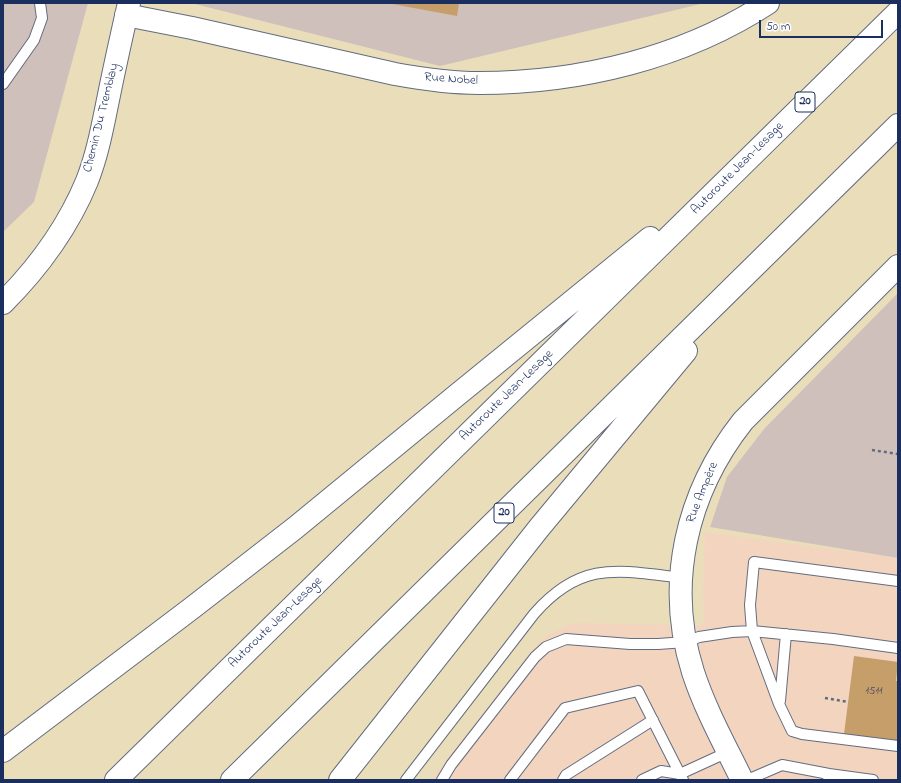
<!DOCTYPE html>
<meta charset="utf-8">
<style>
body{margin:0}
#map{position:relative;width:901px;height:783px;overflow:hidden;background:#eadeba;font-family:"Indie Flower",sans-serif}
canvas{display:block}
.frame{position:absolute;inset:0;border:4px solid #1b2f5e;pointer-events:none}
.scale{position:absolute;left:759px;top:20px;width:124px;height:18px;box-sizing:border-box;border:2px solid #1b2f5e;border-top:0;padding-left:5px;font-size:12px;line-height:14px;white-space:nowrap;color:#1b2f5e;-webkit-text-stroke:3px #fff;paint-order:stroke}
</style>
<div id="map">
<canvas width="901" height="783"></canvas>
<div class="frame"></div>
<div class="scale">50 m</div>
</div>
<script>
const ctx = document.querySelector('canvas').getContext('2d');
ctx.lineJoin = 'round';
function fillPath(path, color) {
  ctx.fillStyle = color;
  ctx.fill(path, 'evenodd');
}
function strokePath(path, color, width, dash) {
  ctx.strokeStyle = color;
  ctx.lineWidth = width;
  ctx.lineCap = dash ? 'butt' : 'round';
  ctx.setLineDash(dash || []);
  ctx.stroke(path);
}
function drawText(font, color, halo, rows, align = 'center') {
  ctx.font = font + ' "Indie Flower",sans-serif';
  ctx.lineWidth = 4;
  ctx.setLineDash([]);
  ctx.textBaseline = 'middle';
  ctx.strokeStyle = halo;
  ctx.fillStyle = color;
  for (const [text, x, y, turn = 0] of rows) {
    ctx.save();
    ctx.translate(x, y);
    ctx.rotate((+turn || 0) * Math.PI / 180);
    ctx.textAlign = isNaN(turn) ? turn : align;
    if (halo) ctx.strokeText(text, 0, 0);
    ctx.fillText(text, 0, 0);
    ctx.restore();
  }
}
fillPath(new Path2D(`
 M705,532L898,558V780H431L536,645L550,634L572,623L704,625L703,588Z`), '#f3d4bf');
fillPath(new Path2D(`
 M3,3H88L34,202L3,232Z
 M191,3H705L440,66Z
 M898,293V558L710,527L727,477L764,429Z`), '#cfc0bb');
fillPath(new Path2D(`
 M387,3H459L457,16Z
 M854,656L898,662L896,681H898V741L844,734Z`), '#c59e6a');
const service = new Path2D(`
 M3,84L34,40L42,18L40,3
 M898,581L754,562L750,605L752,631L779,704L792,731L802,734L898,746
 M780,701L786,634
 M829,774L873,780
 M406,780L534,614C581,560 618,570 682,578
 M442,780L451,765L535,657L546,647L566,639L630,644H658L686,642L699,637L732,632L752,631L833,639L898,648
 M510,780L565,708L638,691L683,780
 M563,780L566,775L653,720
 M642,780L661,771L680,774L728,752
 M747,780L782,765L829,774L828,780`);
const tertiary = new Path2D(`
 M126,15L192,28L395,74C422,79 451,83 479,83C579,83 684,58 768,3
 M3,303C39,267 68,227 87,181C98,153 103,124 109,95C115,65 122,34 129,3
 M742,780C725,745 705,709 693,672C665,584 686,493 743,421L898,266`);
const motorway = new Path2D(`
 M3,751L192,608L295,528L457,395L650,238
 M116,780L898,12
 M232,780L898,125
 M340,780L539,528L686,351`);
strokePath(service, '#636c7e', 12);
strokePath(tertiary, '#636c7e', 24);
strokePath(motorway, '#636c7e', 24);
strokePath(new Path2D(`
 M872,450L898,454
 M825,698L848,702`), '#636c7e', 2.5, [3, 3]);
strokePath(service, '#fff', 10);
strokePath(tertiary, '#fff', 22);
strokePath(motorway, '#fff', 22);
drawText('11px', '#464b61', null, [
 ["1511",874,692]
]);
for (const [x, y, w] of [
 [805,102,20],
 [504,513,20]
]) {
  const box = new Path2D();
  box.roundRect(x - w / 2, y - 10, w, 20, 3);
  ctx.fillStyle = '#fff';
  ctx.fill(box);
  strokePath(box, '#1b2f5e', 1);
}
drawText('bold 12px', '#1b2f5e', null, [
 ["20",805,102],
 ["20",504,513]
]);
drawText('13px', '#1b2f5e', '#fff', [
 ["Rue Nobel",451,80,4],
 ["Chemin Du Tremblay",102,118,-76],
 ["Autoroute Jean-Lesage",738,169,-45],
 ["Autoroute Jean-Lesage",507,396,-44],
 ["Rue Ampère",703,493,-68],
 ["Autoroute Jean-Lesage",276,623,-44]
]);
</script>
